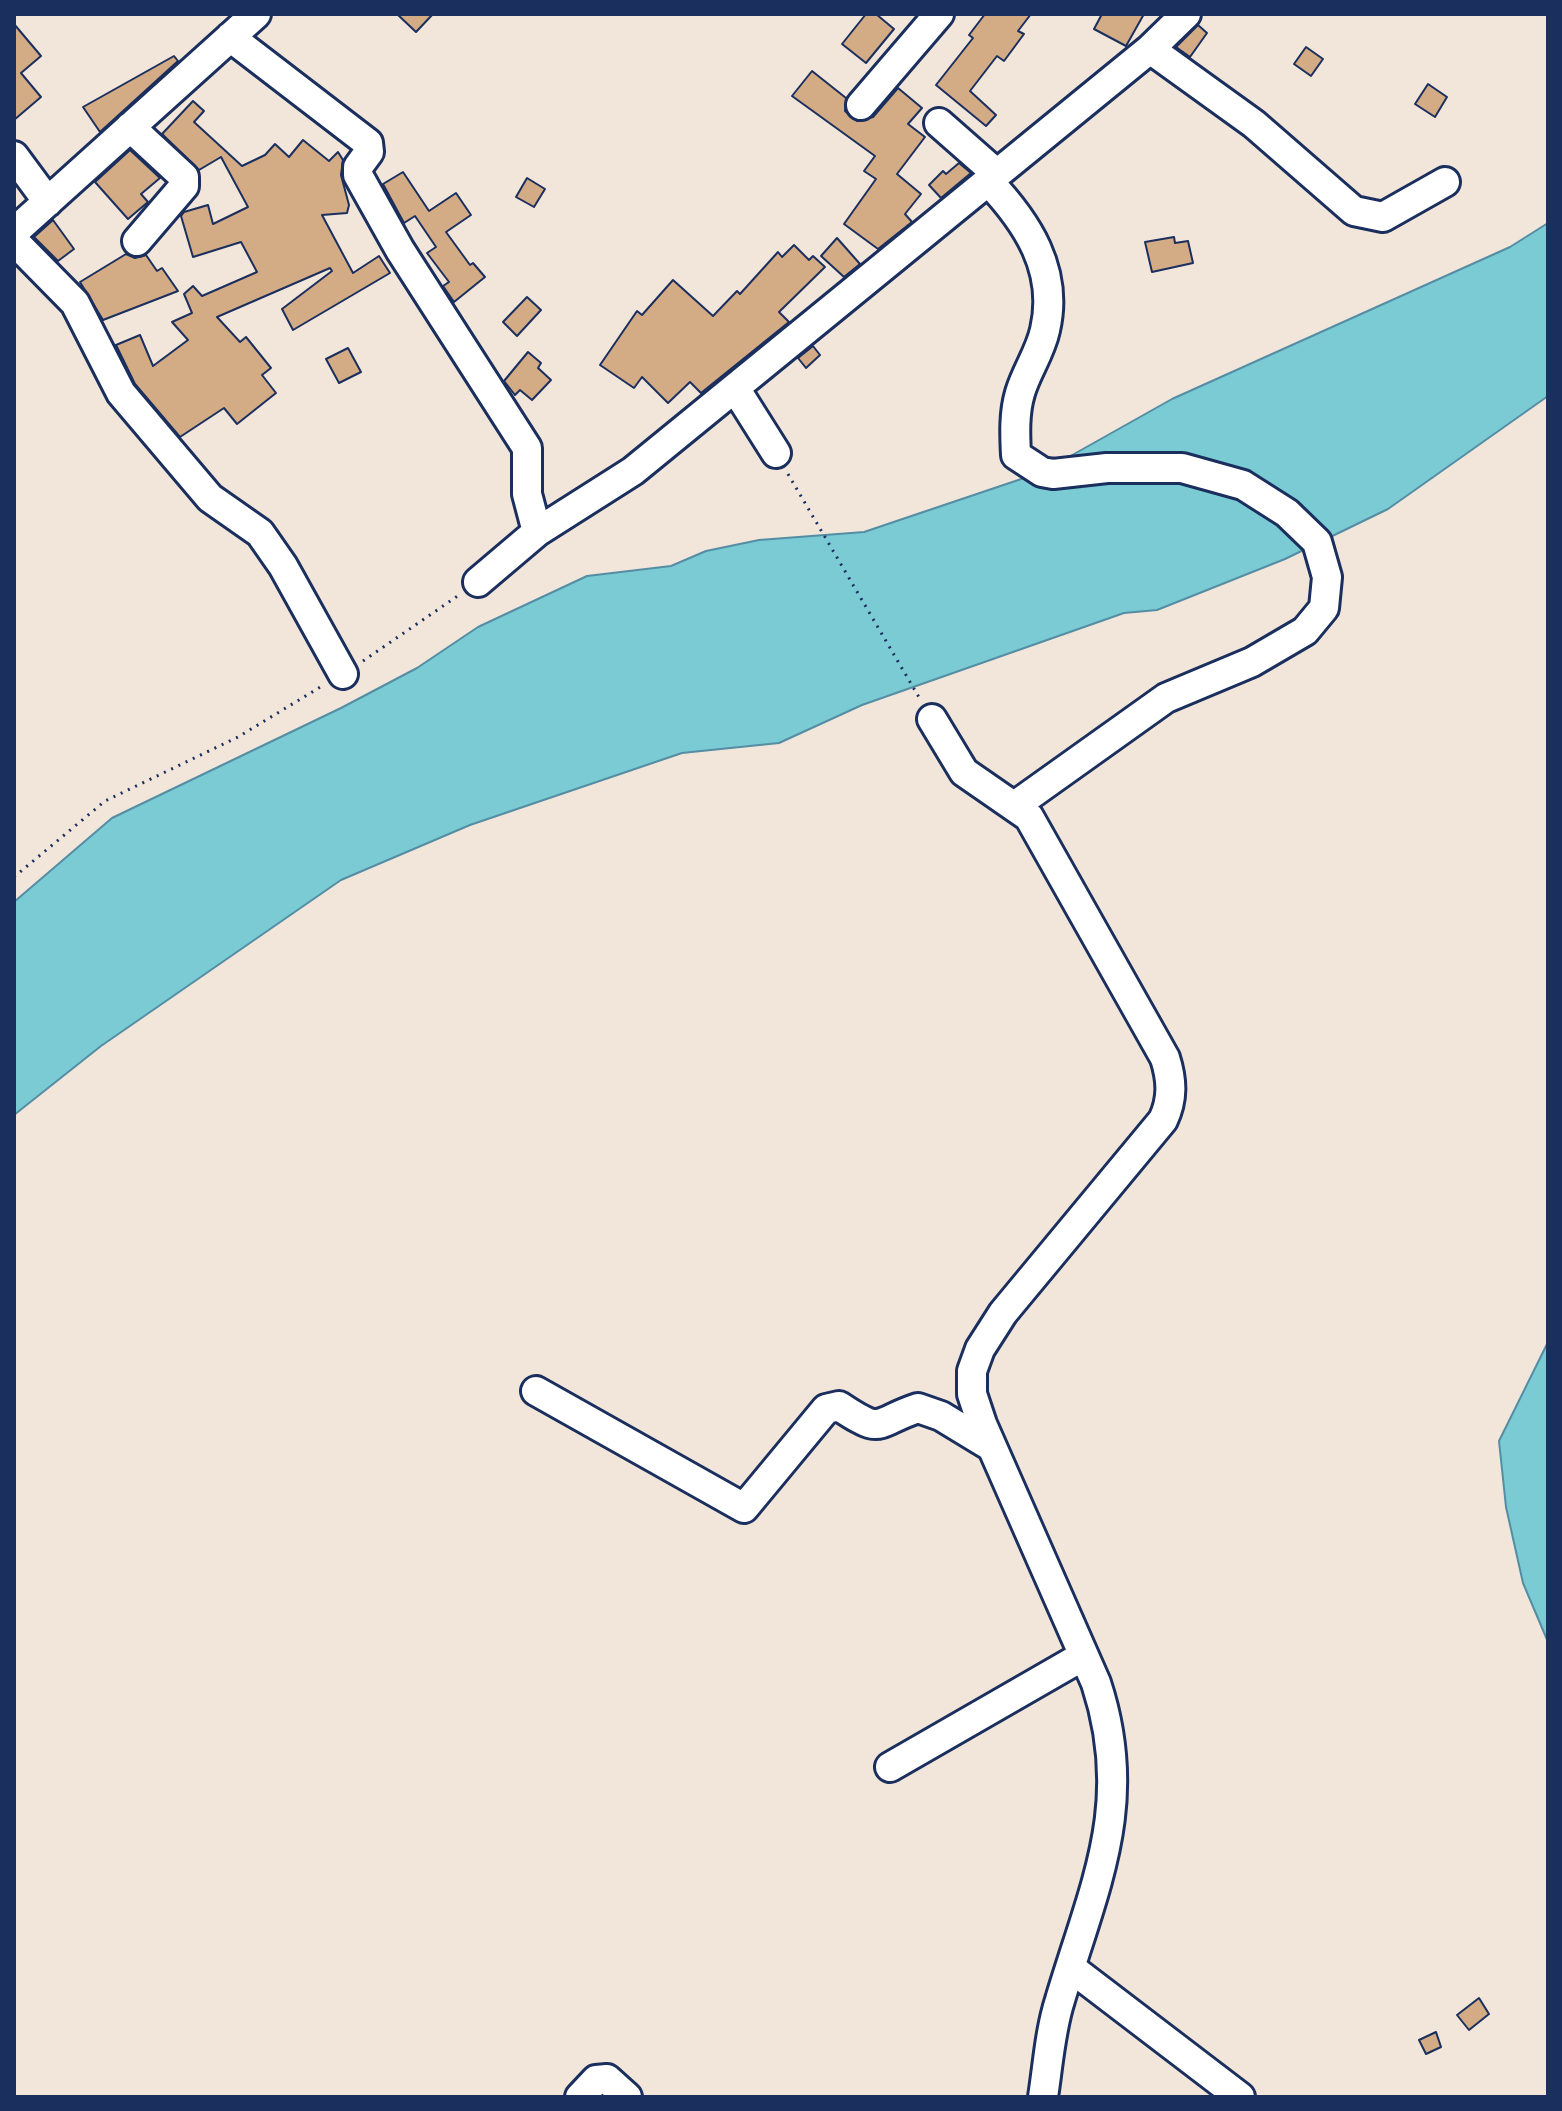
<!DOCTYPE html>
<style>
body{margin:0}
#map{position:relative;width:1562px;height:2111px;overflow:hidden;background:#f2e6da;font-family:Sriracha,sans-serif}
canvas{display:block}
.frame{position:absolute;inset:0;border:16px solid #1b2f5e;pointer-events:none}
</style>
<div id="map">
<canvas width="1562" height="2111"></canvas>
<div class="frame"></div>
</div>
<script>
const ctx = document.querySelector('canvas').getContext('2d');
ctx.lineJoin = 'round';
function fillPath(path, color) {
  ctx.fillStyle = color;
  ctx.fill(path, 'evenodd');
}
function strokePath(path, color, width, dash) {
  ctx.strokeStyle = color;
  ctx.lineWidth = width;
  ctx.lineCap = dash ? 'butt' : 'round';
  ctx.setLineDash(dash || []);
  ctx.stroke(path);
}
const water = new Path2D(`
 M1548,223V396L1388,509L1285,559L1157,610L1124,613L862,705L779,743L682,753L470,825L341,880L101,1046L14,1115V902L112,818L341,708L417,668L478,627L587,576L671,566L706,551L759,540L864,532L1042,472L1172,399L1510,247Z
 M1548,1342V1642L1523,1583L1506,1507L1499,1441Z`);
fillPath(water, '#7acbd3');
strokePath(water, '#548da4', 2);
const building = new Path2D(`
 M397,14H433L416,32Z
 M866,14H876L894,29L866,63L842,44Z
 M985,14H1031L1018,31L1024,34L1004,61L997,56L970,91L996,115L986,126L936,85L973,38L969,35Z
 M1102,14H1144L1126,46L1094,29Z
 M14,24L41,56L21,73L41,97L14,120Z
 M1198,25L1207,33L1190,57L1176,47Z
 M1306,47L1323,59L1311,76L1294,64Z
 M174,56L178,61L100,132L83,107Z
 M812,71L846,98L845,111L857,121L873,117L898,88L922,108L908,124L925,137L897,174L921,194L905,214L912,222L878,249L844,224L876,179L864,171L875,156L792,96Z
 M1428,84L1447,97L1435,117L1415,104Z
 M193,101L204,111L194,122L242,166L265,155L275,144L289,157L303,140L329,161L338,152L343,160L341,175L349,205L347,213L322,215L353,273L379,256L390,273L293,330L282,309L332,271L330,268L217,317L240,342L246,337L271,368L262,375L276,393L237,424L224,408L180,437L135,384L116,345L140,335L153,366L188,340L172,322L192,313L184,294L193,286L202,296L257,272L241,242L193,257L181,216L184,212L208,205L213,224L248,207L221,157L199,170L162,134Z
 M130,150L160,178L141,194L148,202L128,219L95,182Z
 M959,163L971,173L941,198L929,185L943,171L946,174Z
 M403,172L429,211L456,193L471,215L446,232L470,265L473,263L485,277L454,302L443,286L449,282L427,253L436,247L415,216L404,223L383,184Z
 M527,178L545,189L534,207L516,197Z
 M53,220L74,249L58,261L34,237Z
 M1174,237L1175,243L1188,241L1193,263L1152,272L1145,242Z
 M837,238L860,264L844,277L821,256Z
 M794,245L809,260L813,256L825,267L779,312L789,322L701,393L690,382L668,403L642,377L634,388L600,365L637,311L642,315L673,280L713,316L737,291L740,294L778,252L782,257Z
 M126,254L135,258L146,255L157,271L162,268L178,291L103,320L80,282Z
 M527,297L541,310L517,336L503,322Z
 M813,346L820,355L806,368L798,358Z
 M348,348L361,372L339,383L326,359Z
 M528,352L541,363L538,368L551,380L532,400L520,390L515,395L504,381Z
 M1479,1998L1489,2014L1469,2030L1457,2015Z
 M1436,2032L1441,2047L1426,2054L1419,2040Z`);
fillPath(building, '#d3ab85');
strokePath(building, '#1b2f5e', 2);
const minor = new Path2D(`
 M230,37L368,143L369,152L358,167V175L400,250L527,448V494L537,532
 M1150,49L1254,124L1354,211L1383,217L1445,182
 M861,105L939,14
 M939,123L997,174
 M130,127L184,177V186L137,241
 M14,156L48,202
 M988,181C1027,222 1059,270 1045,330C1040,353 1026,372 1020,393C1014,413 1015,435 1016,455L1042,472L1053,474L1107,468H1182L1243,485L1287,513L1317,542L1327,577L1324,608L1305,631L1252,662L1166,698L1016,805
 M14,232L256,14
 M14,241L75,303L121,393L210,498L260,533L283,566L343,674
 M735,388L776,453
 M478,582L537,532L633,471L1150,49L1186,14
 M932,719L964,772L1029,817L1165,1058C1172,1080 1173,1099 1163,1120L1003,1313L980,1349L972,1371V1394L982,1424L1096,1683C1136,1804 1094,1886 1060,2000C1050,2031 1048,2065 1043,2097
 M536,1391L744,1508L826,1409L839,1406C884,1436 873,1423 918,1408L941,1416L992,1447
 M890,1767L1083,1656
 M1071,1968L1240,2097
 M580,2097L596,2080L607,2079L627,2097`);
strokePath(minor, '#1b2f5e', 34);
strokePath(new Path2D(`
 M788,474L920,699
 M363,661L459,595
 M14,877L105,801L238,737L322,686`), '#1b2f5e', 3, [2, 6]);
strokePath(minor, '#fff', 28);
</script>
